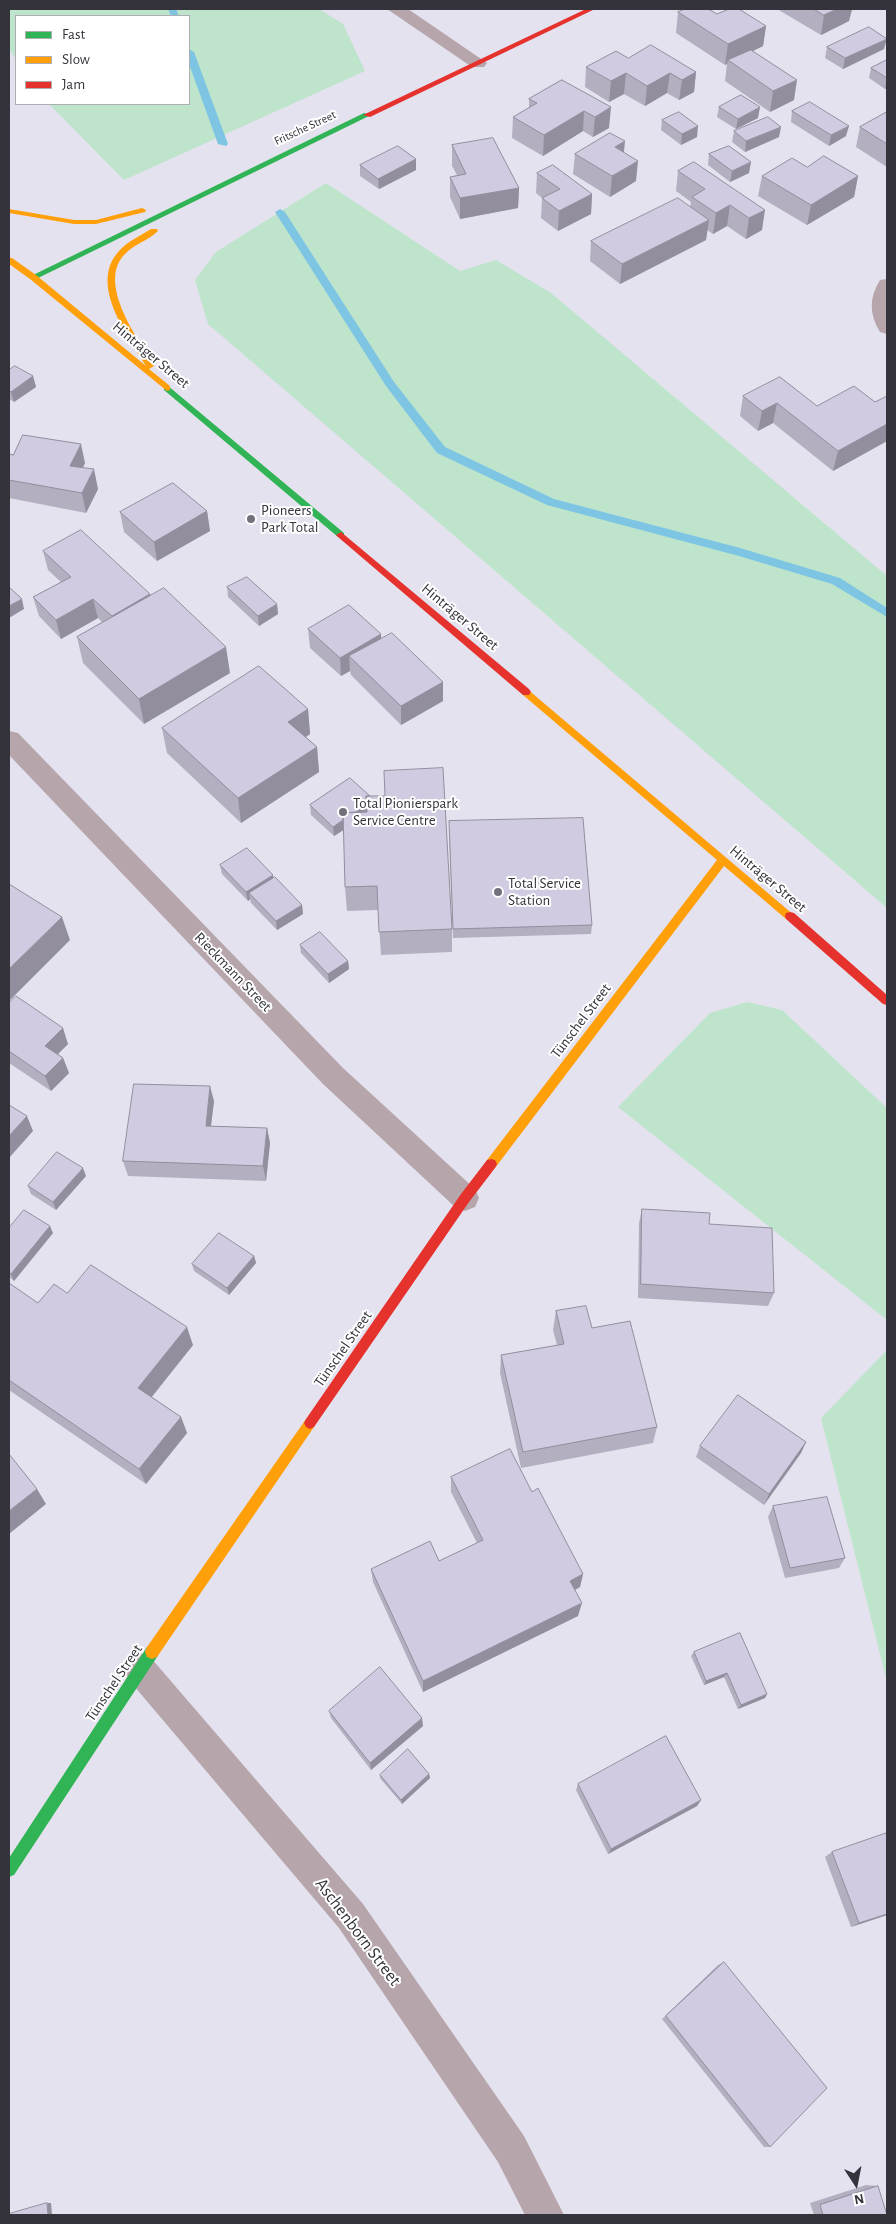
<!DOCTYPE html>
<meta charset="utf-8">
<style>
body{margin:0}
#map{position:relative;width:896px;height:2224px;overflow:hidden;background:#e4e2ef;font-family:"Alegreya Sans",sans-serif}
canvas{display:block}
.frame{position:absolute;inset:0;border:10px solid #34333c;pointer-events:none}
.legend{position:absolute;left:15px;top:15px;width:175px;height:90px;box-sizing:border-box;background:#fff;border:1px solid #aeadb1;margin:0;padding:6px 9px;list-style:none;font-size:15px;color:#34333c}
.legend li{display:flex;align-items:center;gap:10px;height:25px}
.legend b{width:25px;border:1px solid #aeadb1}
.north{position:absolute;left:831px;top:2159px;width:50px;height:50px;-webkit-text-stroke:4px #fff;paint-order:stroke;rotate:169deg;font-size:14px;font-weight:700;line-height:20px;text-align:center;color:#34333c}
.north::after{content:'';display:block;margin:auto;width:18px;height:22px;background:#34333c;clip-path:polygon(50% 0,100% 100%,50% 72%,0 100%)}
</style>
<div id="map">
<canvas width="896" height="2224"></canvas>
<div class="frame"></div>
<ul class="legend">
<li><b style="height:6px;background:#30b455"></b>Fast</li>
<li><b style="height:6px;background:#ff9f0a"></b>Slow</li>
<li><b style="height:6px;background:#e5322d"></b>Jam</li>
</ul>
<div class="north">N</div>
</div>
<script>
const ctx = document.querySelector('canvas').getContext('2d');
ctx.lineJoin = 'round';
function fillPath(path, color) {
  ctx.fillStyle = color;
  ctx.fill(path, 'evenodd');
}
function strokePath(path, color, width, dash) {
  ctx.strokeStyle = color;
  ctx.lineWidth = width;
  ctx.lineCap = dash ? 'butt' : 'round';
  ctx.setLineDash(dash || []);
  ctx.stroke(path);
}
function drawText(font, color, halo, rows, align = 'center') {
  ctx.font = font + ' "Alegreya Sans",sans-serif';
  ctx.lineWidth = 4;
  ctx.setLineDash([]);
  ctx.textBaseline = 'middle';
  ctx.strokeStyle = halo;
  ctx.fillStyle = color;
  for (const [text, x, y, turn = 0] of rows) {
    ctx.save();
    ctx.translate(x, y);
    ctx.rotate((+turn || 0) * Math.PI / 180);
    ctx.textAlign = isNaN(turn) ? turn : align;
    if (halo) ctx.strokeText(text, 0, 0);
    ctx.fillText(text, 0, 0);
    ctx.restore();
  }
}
fillPath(new Path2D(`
 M9,9H319L343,24L365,71L124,180L49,104H189V16H16V60L9,48Z
 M326,183L460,271L496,260L551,293L887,576V908L208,324L195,280L216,252Z
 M747,1002L782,1010L887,1108V1320L618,1107L710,1013Z
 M887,1350V1682L821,1418Z`), '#bee4cc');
fillPath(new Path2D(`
 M168,9H176L179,16H171Z
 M189,49L194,52L228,144L226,146L218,144L189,64Z
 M280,209L285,212L394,382L445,447L554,499L740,548L840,578L887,608V617L832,584L739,556L547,505L437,453L386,386L275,212Z`), '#7ec5e4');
fillPath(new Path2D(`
 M387,9H408L487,63L484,67H472Z
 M887,279V334L880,332C869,315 869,297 880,280Z
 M9,731L18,733L343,1068L475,1189L479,1198L475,1207L465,1211L455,1207L323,1084L9,755Z
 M140,1653L151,1658L363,1904L524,2136L564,2215H525L498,2162L339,1928L129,1680L124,1669L129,1658Z`), '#b6a5ab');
fillPath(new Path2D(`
 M364,113L371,115L36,279H30L29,277Z
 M167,385L344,533V537H338L164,390V386Z
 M152,1645L157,1647L159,1652L157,1657L14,1875L9,1877V1858L147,1647Z`), '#30b455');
fillPath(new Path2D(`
 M142,208L146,210L145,212L96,224H74L9,213V209L74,220H96Z
 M151,229H157L158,231C148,241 133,244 123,256C98,286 139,340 154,366L149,369L170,386V390L167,391L30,279L9,264V258H12L36,275L146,366C128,336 88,284 119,251C128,241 140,236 151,229Z
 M526,688L795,916L794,919H786L724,866L495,1168L491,1169L487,1168L485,1164L487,1160L717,860L523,695L521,692L523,689Z
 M310,1417L314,1419L316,1423L314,1427L157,1657L152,1659L147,1657L145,1652L147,1647L306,1419Z`), '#ff9f0a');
fillPath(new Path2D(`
 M586,9H595L370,117L363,115Z
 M341,532L529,689L531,692L529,695H523L338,537L336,535Z
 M790,912L794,913L887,995V1005L883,1004L786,919L785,916L786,913Z
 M491,1159L495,1160L497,1164L495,1168L469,1202L314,1427L310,1429L306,1427L304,1423L306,1419L461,1194L487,1160Z`), '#e5322d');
fillPath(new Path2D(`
 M777,9H852L849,21L821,35Z
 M678,12L717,14L766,26L763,46L753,51L794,100L770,112L725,81L727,64L725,65L676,33Z
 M827,47L884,49L843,69L825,58Z
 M628,58L696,72L694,92L679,100L667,93L645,106L624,94L609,102L585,87L586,67Z
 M887,60V88L885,89L869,78L871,68Z
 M562,80L609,128L593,137L583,131L543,156L512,138L513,117L529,108V99Z
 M719,107L758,118L736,129L717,117Z
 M792,111L846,136L829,146L791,122Z
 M887,112V167L856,147L860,127Z
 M662,120L697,137L681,145L661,130Z
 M734,131L779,137L745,152L732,142Z
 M452,145L519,188L518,208L460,219L450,197V177L457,175L452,166Z
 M575,154L636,181L610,197L573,174Z
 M709,154L749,173L730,182L708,165Z
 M416,159V170L379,189L360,176V165Z
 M694,162L762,230L746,239L727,226L713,234L707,230L706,240L620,284L590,261L591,241L690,207L691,202L676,191L678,171Z
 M807,167L858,176L854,197L807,225L758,196L762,176Z
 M537,173L592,194L591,214L558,231L541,218L542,198L536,193Z
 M9,370L33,376L36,387L14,402L9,399Z
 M743,396L817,406L875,402L887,396V441L833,471L773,423L758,431L740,416Z
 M9,454L85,463L83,468L98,489L86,513L9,498Z
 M207,511L210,531L157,561L124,532L120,512Z
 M43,551L150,595L230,673L144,724L83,663L77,637L102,622L98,618L61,639L39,616L33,597L61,582L48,570Z
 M227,587L277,604L278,614L259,626L228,597Z
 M308,629L381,639L443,682V701L401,725L351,675L350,671L341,676L310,648Z
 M308,709L310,734L306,737L317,747L319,772L241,823L167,753L162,728Z
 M350,778L452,929V952L381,955L378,910L347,911L345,887L344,830L334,836L311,815L310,805Z
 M449,831L592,925L591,934L453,938Z
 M220,865L273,878L302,905L303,914L277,930L251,903L250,899L248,901L222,874Z
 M300,945L348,961L349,969L329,983L301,953Z
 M9,1003L68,1044L58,1054L63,1058L69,1073L51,1091L9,1063Z
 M214,1101L211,1126L267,1128L270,1143L266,1181L128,1176L123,1161Z
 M86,1176L56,1210L31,1194L28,1186Z
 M642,1209L709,1224L774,1293L768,1306L638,1298L639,1223Z
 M9,1228L53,1233L14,1281L9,1277Z
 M254,1256L256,1263L229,1295L194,1271L192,1264Z
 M9,1283L38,1303L67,1293L193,1345L152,1397L181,1417L187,1433L146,1484L9,1390Z
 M556,1311L592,1328L657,1427L653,1443L521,1468L500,1373L501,1355L557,1345L553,1330Z
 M806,1442L801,1453L764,1505L696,1457L700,1446Z
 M451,1477L532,1492L583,1574L580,1587L575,1590L578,1616L423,1692L373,1582L371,1569L439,1561L477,1543L451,1492Z
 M773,1506L845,1558L839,1568L785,1578L768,1517Z
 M694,1652L767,1694L765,1698L738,1709L724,1677L704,1685L691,1656Z
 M329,1711L423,1726L371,1770L331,1718Z
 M429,1774L430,1778L402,1804L380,1778V1775Z
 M578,1784L701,1800L697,1806L608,1854L576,1790Z
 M832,1852L887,1915L851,1927L825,1857Z
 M724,1962L770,2147H764L662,2019L718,1965Z
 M866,2185L878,2186L887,2215H814L810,2203Z`), '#b3afc1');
fillPath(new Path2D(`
 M837,9H852L849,21L821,35L824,15Z
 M766,26L763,46L730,62L728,60L727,64L725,65L728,44Z
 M887,39L884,49L843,69L845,58Z
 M696,72L694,92L679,100L682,80Z
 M626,73L624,94L609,102L611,81Z
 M670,73L667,93L645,106L647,86Z
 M887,78V88L885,89Z
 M797,80L794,100L770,112L773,91Z
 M611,107L609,128L593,137L595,117Z
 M760,107L758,118L736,129L738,119Z
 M584,111L583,131L543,156L544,135Z
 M698,126L697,137L681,145L682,134Z
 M849,126L846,136L829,146L831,135Z
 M781,127L779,137L745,152L746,141Z
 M625,141L623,162L615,147Z
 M416,159V170L379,189L378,179Z
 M638,161L636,181L610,197L612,176Z
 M751,162L749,173L730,182L732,171Z
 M858,176L854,197L807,225L811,205Z
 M519,188L518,208L460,219V198Z
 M592,194L591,214L558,231L559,211Z
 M730,205L727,226L713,234L716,213Z
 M765,210L762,230L746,239L749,218Z
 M709,220L706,240L620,284L622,264Z
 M33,376L36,387L14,402L11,392Z
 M777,403L773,423L758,431L762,411Z
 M887,424V441L833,471L838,451Z
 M81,444L85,463L74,485L70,466Z
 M94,469L98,489L86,513L82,493Z
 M207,511L210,531L157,561L154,542Z
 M150,594L154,613L116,635L112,616Z
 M22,599L24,609L9,618V606Z
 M93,599L98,618L61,639L56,620Z
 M277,604L278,614L259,626L258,616Z
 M381,634L382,653L349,656L350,671L341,676L340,658Z
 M226,647L230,673L144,724L139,699Z
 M443,682V701L401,725V706Z
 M308,709L310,734L291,747L288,722Z
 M317,747L319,772L241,823L238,798Z
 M374,800L375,809L334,836L333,827Z
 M273,875L274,884L249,893L250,899L248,901L246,892Z
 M302,905L303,914L277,930L276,921Z
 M62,917L70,940L9,1001V969Z
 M348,961L349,969L329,983L328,974Z
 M63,1028L68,1044L51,1061L45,1046Z
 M63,1058L69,1073L51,1091L45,1076Z
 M210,1086L214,1101L209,1141L206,1126Z
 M27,1116L33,1131L9,1158V1136Z
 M267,1128L270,1143L266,1181L263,1166Z
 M83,1168L86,1176L56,1210L53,1202Z
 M50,1226L53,1233L14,1281L11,1274Z
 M254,1256L256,1263L229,1295L227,1288Z
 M187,1327L193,1345L145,1405L138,1388Z
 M181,1417L187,1433L146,1484L139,1469Z
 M806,1442L801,1453L764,1505L769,1494Z
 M37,1489L46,1504L9,1534V1511Z
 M583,1574L580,1587L567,1594L570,1581Z
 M582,1603L578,1616L423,1692V1681Z
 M727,1673L724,1677L704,1685L706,1681Z
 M767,1694L765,1698L738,1709L741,1705Z
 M422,1718L423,1726L371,1770L370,1763Z
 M429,1774L430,1778L402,1804L401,1800Z
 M701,1800L697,1806L608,1854L611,1849Z
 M887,1914V1915L851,1927L859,1923Z
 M47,2203H51L52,2215H48Z`), '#928e9d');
const building = new Path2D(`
 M685,9H708L717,14L729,9H739L766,26L728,44L678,12Z
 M814,9H837L824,15Z
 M869,27L887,39L845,58L827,47Z
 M651,45L696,72L682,80L670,73L647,86L626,73L611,81L586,67L616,51L628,58Z
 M751,50L797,80L773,91L728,60Z
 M887,60V78L871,68Z
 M562,80L611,107L595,117L584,111L544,135L513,117L537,103L529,99Z
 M741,95L760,107L738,119L719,107Z
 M810,102L849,126L831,135L792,111Z
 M679,112L698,126L682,134L662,120Z
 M887,112V144L860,127Z
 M768,117L781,127L746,141L734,131Z
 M610,133L625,141L615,147L638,161L612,176L575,154Z
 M493,138L519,188L460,198L450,177L466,174L452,145Z
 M398,146L416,159L378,179L360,165Z
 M729,146L751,162L732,171L709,154Z
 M824,156L858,176L811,205L762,176L792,158L807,167Z
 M694,162L765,210L749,218L730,205L716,213L692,197L705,189L678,171Z
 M553,165L592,194L559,211L542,198L560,189L537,173Z
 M678,198L709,220L622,264L591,241Z
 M15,366L33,376L11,392L9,390V370Z
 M780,377L817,406L854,386L875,402L887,396V424L838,451L777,403L762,411L743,396Z
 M23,435L81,444L70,466L94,469L82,493L9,480V454L13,455Z
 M173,483L207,511L154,542L120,512Z
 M81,530L150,594L112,616L93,599L56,620L33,597L71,577L43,551Z
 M247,577L277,604L258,616L227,587Z
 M9,587L22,599L9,606Z
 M164,588L226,647L139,699L77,637Z
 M349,605L381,634L340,658L308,629Z
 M392,633L443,682L401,706L349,656Z
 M259,666L308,709L288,722L317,747L238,798L162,728Z
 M443,768L452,929L379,932L377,886L345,887L343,813L367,812L366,796H385L384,771Z
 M350,778L370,796H366L367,805L356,812L343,813V820L333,827L310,805Z
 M583,818L592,925L453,929L449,821Z
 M247,848L273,875L246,892L220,865Z
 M275,877L302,905L276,921L249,893Z
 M9,884L62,917L9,969Z
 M320,932L348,961L328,974L300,945Z
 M16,996L63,1028L45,1046L63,1058L45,1076L9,1051V1003Z
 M134,1084L210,1086L206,1126L267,1128L263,1166L123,1161Z
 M9,1105L27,1116L9,1136Z
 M57,1152L83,1168L53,1202L28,1186Z
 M642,1209L710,1213L709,1224L772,1228L774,1293L641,1284Z
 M24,1210L50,1226L11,1274L9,1272V1228Z
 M219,1233L254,1256L227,1288L192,1264Z
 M91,1265L187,1327L138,1388L181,1417L139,1469L9,1380V1283L38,1303L54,1284L67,1293Z
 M586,1306L592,1328L630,1321L657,1427L523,1452L501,1355L564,1344L556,1311Z
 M738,1395L806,1442L769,1494L700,1446Z
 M510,1449L532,1492L538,1488L583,1574L570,1581L582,1603L423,1681L371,1569L430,1541L439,1561L483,1540L451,1477Z
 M9,1454L37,1489L9,1511Z
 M827,1497L845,1558L790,1568L773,1506Z
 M740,1633L767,1694L741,1705L727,1673L706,1681L694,1652Z
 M380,1667L422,1718L370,1763L329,1711Z
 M666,1736L701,1800L611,1849L578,1784Z
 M408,1749L429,1774L401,1800L380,1775Z
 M887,1833V1914L859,1923L832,1852Z
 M724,1962L827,2088L770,2147L666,2016Z
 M878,2186L887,2215H823L820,2205Z
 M47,2203L48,2215H9V2214Z`);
fillPath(building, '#d0cbe0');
strokePath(building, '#928e9d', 1);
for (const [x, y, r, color] of [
 [251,519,5,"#72707b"],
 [343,812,5,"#72707b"],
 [498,892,5,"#72707b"]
]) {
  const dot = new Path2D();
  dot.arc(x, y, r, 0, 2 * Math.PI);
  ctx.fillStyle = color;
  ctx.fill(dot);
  strokePath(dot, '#fff', 2);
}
drawText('12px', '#34333c', '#fff', [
 ["Fritsche Street",305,128,-25]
]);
drawText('15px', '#34333c', '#fff', [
 ["Hinträger Street",151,355,40],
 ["Hinträger Street",460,617,40],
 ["Hinträger Street",768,879,40],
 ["Rieckmann Street",233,972,46],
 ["Tünschel Street",581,1021,-53],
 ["Tünschel Street",343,1349,-55],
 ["Tünschel Street",114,1683,-56]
]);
drawText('15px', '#34333c', '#fff', [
 ["Pioneers",261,510],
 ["Park Total",261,527],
 ["Total Pionierspark",353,803],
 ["Service Centre",353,820],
 ["Total Service",508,883],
 ["Station",508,900]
], 'left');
drawText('18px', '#34333c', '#fff', [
 ["Aschenborn Street",358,1932,53]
]);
</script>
